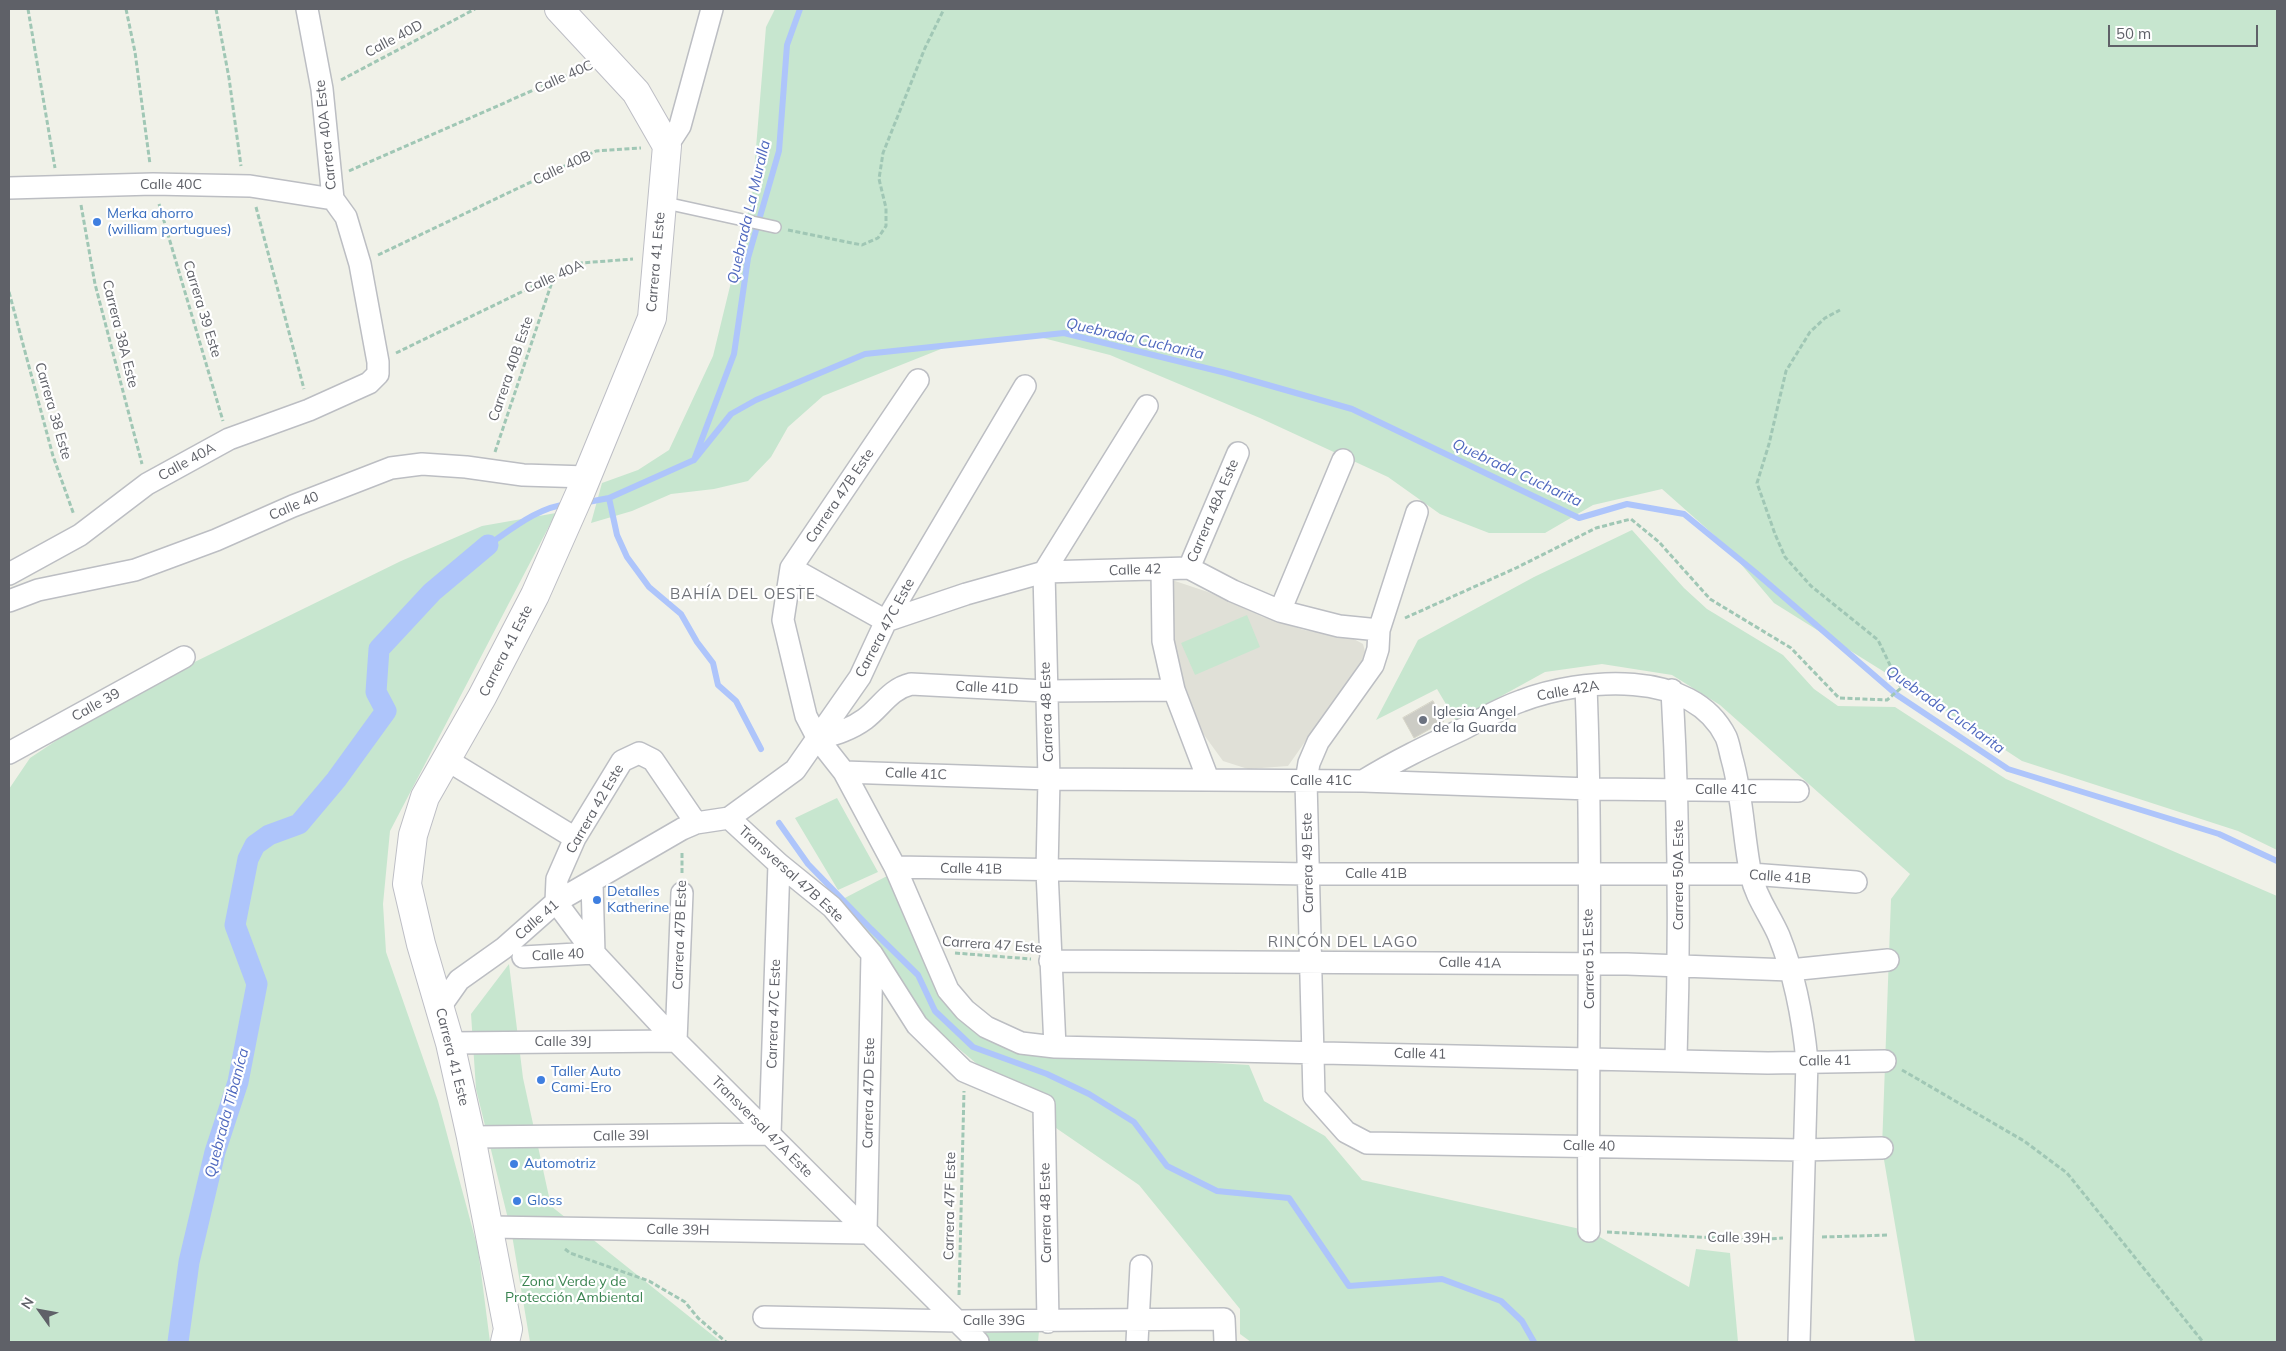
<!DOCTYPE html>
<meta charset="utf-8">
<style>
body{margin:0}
#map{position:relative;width:2286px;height:1351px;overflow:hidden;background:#f0f1e8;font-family:Mulish,sans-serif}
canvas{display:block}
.frame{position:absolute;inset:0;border:10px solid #5f6168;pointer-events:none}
.north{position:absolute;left:15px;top:1286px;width:50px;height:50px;-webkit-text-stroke:4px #fff;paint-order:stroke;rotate:302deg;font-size:14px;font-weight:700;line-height:20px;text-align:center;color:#5f6168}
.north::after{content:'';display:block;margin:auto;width:18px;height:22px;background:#5f6168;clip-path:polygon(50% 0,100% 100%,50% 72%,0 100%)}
.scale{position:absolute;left:2108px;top:25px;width:150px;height:22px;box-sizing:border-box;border:2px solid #5f6168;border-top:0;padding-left:6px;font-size:15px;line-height:18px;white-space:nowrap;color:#5f6168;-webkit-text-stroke:4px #fff;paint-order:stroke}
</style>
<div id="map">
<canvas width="2286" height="1351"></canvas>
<div class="frame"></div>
<div class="north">N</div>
<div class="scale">50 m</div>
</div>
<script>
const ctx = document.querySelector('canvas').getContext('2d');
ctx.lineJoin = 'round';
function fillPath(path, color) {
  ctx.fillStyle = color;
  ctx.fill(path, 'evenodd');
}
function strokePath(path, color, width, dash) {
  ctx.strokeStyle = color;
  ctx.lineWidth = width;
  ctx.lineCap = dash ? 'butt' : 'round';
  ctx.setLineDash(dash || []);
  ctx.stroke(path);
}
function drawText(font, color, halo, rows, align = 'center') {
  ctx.font = font + ' Mulish,sans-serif';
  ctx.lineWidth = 4.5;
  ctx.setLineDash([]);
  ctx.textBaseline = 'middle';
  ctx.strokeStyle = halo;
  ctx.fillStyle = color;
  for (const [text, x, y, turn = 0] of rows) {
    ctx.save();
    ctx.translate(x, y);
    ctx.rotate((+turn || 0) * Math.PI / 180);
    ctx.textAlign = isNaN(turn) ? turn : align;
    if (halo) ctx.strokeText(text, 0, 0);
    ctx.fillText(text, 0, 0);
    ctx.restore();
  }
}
fillPath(new Path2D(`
 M1166,578L1208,592L1263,617L1304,630L1352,638L1363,644L1366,655L1288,766L1248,769L1223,761L1199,728L1184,692L1171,637Z`), '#e0e0d7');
fillPath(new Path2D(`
 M775,9H2277V850L2238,831L2022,761L1918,693L1774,603L1723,543L1662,489L1593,505L1545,533H1489L1440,514L1388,477L1260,418L1110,355L1039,337L946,347L823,396L788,427L771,457L748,481L714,489L671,494L632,511L591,523L602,483L638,470L669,450L713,356L752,196L766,27Z
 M556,513L390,831L383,904L386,952L438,1101L478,1249L490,1342H9V789L30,758L119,699L401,561L482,526Z
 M1632,530L1684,588L1707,609L1783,655L1814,689L1838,706L1895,707L2006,779L2277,896V1342H1915L1882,1148L1891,899L1910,874L1720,705L1672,675L1602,664L1545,672L1456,721L1437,689L1376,720L1418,640L1534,577Z
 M1247,615L1260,647L1195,675L1181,643Z
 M837,798L878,872L838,890L795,818Z
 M889,875L936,981L1016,1051L1249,1065L1264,1101L1325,1136L1362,1180L1589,1231L1689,1287L1696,1249L1730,1253L1738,1342H1251L1240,1334V1309L1139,1185L1040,1117L927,1022L839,901Z
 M509,964L523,1078L551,1206L721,1342H530L512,1235L476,1089L471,1014Z
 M1039,1331L1038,1342H972V1333Z`), '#c7e6cf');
strokePath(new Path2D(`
 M694,460L731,414L756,400L865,354L1064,333L1226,373L1352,409L1579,518L1627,504L1684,514L1755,572L1897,695L2008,769L2219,834L2277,861
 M609,498L617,535L627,557L649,587L681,614L697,642L713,663L718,685L736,701L761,749
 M583,503L609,498L694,460L734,354L748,258L779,151L787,45L800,9
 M488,545C512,529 538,507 568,504
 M779,823L808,864L871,929L918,975L935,1011L973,1047L1047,1074L1089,1094L1134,1122L1167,1166L1217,1191L1289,1198L1349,1286L1442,1279L1501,1301L1522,1321L1534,1342`), '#aec5fb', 6);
strokePath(new Path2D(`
 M178,1342L189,1262L215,1152L238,1082L257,984L235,925L248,859L255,845L269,835L299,824L336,780L386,711L376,692L379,649L432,592L488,545`), '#aec5fb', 21);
const building = new Path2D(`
 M1433,701L1444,721L1414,738L1403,718Z`);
fillPath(building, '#ccccc5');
strokePath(building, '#d5d4c7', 1);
const lane = new Path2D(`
 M661,202L775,227`);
const street = new Path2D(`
 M667,146L680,126L712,9
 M9,188L153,184L250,186L333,199
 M918,380L791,568L783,620L806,716L818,739L844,772L895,867L948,990L965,1010L986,1027L1021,1043L1055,1047L1768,1063L1885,1061
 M1417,512L1379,630L1378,649L1373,665L1318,742L1309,763L1306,781L1314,1096L1346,1132L1367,1143L1803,1150L1882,1148
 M791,568L886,621L966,594L1044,572L1189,568L1233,591L1280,611L1339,626L1379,630
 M1189,568L1238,453
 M1162,569L1163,641L1174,690L1208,779
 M9,574L80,535L147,484L229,439L309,410L369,383L378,374V362L360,264L346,217L333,199L322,89L307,9
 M9,601L38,590L135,570L216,540L293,506L391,468L422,464L466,467L523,475L587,477
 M1280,611L1343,460
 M1586,686C1593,867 1587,1050 1589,1231
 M1672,690C1679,814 1680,936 1676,1059
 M818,739C835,734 850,730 865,719C881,707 890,689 911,684L1045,691L1174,690
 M9,753L184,657
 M447,760L575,838
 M844,772L1049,779L1363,781L1590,789L1798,791
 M1363,781C1395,761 1429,745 1463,729C1482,719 1501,708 1521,701C1582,678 1692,668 1726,737C1729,744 1730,752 1732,759C1743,798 1743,836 1751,875C1756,898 1770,915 1779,936C1795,976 1803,1019 1807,1061L1799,1342
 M729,818L779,864L832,907L872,954L917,1025L964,1071L1044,1105L1048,1322
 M696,823L653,760L639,753L622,761L575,838L557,879L556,902L594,953L676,1041L978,1342
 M895,867L1308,874H1751L1856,882
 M523,957L594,953L592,882
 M1050,961L1627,964L1790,970L1888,960
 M440,1007L459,980L504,948L556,902L682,829L696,823L729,818L795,770L860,677L886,621L1025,386
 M450,1043L676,1041L682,893
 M1055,1047L1047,871L1049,779L1044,572L1147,406
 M471,1137L770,1134L779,864
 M490,1227L866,1233L872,954
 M764,1317L958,1321L1224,1319L1225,1342
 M1137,1342L1141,1266`);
const secondary = new Path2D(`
 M505,1342L508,1329L471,1137L450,1043L421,944L407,884L413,835L425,797L482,697L535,595L581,491L652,318L667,146L636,92L559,9`);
strokePath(lane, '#bcbec3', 14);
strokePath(street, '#bcbec3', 24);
strokePath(secondary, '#bdbec5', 30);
strokePath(new Path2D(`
 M28,9L55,168
 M126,9L135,52L150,164
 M216,9L229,78L241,166
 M341,80L475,9
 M349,171L584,68
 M159,204L223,421
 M81,205L95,284L142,464
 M256,207L304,389
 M788,230L862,245L878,238L886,226V208L879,179L883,153L925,48L944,9
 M378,255L596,151L641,148
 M9,292L53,456L74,515
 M396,353L581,263L633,259
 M495,452L554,276
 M1405,618L1516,568L1596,528L1631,519L1659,542L1710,599L1791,648L1839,698L1887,700L1901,688L1878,640L1811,586L1785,557L1775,534L1757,483L1769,444L1786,371L1810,332L1825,318L1840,310
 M682,873V852
 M955,953L1031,959
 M1902,1070L2024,1141L2067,1173L2203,1342
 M1607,1232L1753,1240L1783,1238
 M1822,1237L1889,1235
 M565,1249L570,1253L649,1281L685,1302L698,1318L726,1342
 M959,1295L964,1091`), '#a0c7b5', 3, [5, 2.5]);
strokePath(lane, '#fff', 11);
strokePath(street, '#fff', 21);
strokePath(secondary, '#fff', 28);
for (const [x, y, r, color] of [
 [97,222,5,"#3f7fe0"],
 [1423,720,5,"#6b7280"],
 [597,900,5,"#3f7fe0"],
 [541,1080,5,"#3f7fe0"],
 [514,1164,5,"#3f7fe0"],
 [517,1201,5,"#3f7fe0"]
]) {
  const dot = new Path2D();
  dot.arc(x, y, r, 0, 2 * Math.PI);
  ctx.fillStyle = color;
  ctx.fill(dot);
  strokePath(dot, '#fff', 2);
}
drawText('14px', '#5f6168', '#fff', [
 ["Calle 40D",394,39,-28],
 ["Calle 40C",564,77,-24],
 ["Carrera 40A Este",326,135,-96],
 ["Calle 40B",562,168,-25],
 ["Calle 40C",171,185],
 ["Carrera 41 Este",656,262,-85],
 ["Calle 40A",554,277,-24],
 ["Carrera 39 Este",202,309,73],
 ["Carrera 38A Este",120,334,76],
 ["Carrera 40B Este",511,369,-71],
 ["Carrera 38 Este",53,411,74],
 ["Calle 40A",187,462,-29],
 ["Carrera 47B Este",840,496,-56],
 ["Calle 40",294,506,-23],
 ["Carrera 48A Este",1213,511,-67],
 ["Calle 42",1135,570,-2],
 ["Carrera 47C Este",885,628,-62],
 ["Carrera 41 Este",506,651,-63],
 ["Calle 41D",987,688,3],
 ["Calle 42A",1568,691,-10],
 ["Calle 39",96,705,-29],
 ["Carrera 48 Este",1047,712,-92],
 ["Calle 41C",916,774,2],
 ["Calle 41C",1321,781],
 ["Calle 41C",1726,790],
 ["Carrera 42 Este",595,809,-60],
 ["Carrera 49 Este",1308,863,-91],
 ["Calle 41B",971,869,1],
 ["Transversal 47B Este",791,874,42],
 ["Calle 41B",1376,874],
 ["Carrera 50A Este",1679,875,-90],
 ["Calle 41B",1780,877,4],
 ["Calle 41",537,920,-41],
 ["Carrera 47B Este",680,935,-88],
 ["Carrera 47 Este",992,945,4],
 ["Calle 40",558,955,-3],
 ["Carrera 51 Este",1589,959,-91],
 ["Calle 41A",1470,963,1],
 ["Carrera 47C Este",774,1014,-88],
 ["Calle 39J",563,1042],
 ["Calle 41",1420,1054,1],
 ["Carrera 41 Este",452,1057,76],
 ["Calle 41",1825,1061,-1],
 ["Carrera 47D Este",869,1093,-89],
 ["Transversal 47A Este",762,1127,45],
 ["Calle 39I",621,1136,-1],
 ["Calle 40",1589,1146,1],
 ["Carrera 47F Este",950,1206,-89],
 ["Carrera 48 Este",1046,1213,-91],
 ["Calle 39H",678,1230,1],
 ["Calle 39H",1739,1238,1],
 ["Calle 39G",994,1321]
]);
drawText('14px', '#366cbe', '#fff', [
 ["Merka ahorro",107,214],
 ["(william portugues)",107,230],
 ["Detalles",607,892],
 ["Katherine",607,908],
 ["Taller Auto",551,1072],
 ["Cami-Ero",551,1088],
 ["Automotriz",524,1164],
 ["Gloss",527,1201]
], 'left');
drawText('14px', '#5b616d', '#fff', [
 ["Iglesia Angel",1433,712],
 ["de la Guarda",1433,728]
], 'left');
drawText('14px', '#3a8451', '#fff', [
 ["Zona Verde y de",574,1282],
 ["Protección Ambiental",574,1298]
]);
drawText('italic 15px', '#5069bf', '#fff', [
 ["Quebrada La Muralla",749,212,-77],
 ["Quebrada Cucharita",1135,339,13],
 ["Quebrada Cucharita",1517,473,25],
 ["Quebrada Cucharita",1945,710,35],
 ["Quebrada Tibaníca",227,1113,-75]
]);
ctx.letterSpacing = '1px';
drawText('15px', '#707379', '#fff', [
 ["BAHÍA DEL OESTE",743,594],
 ["RINCÓN DEL LAGO",1343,942]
]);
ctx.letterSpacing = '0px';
</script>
